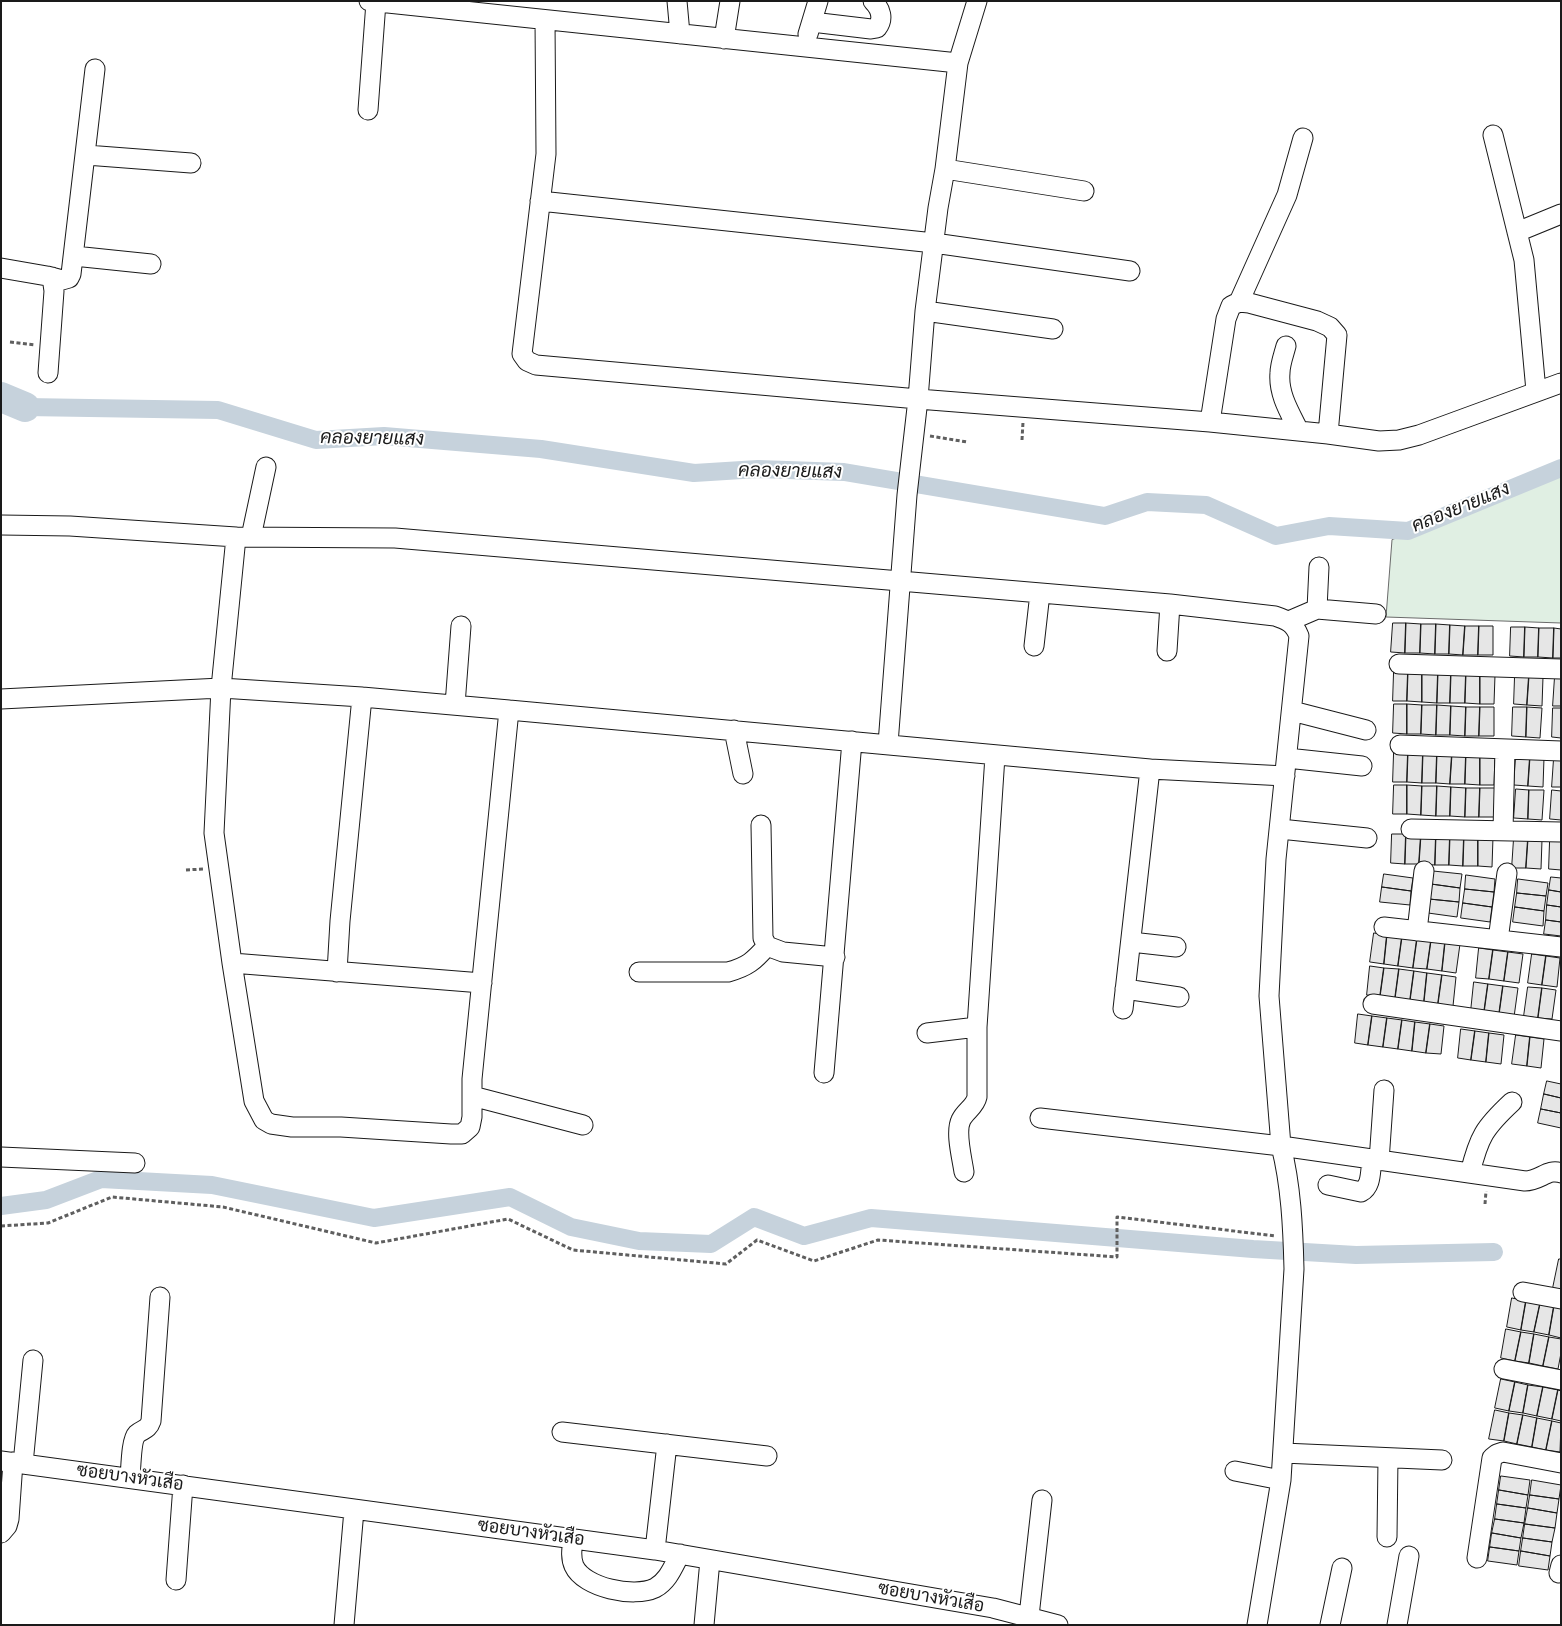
<!DOCTYPE html>
<meta charset="utf-8">
<style>
body{margin:0}
#map{position:relative;width:1562px;height:1626px;overflow:hidden;background:#fff;font-family:"DejaVu Sans",sans-serif}
canvas{display:block}
.frame{position:absolute;inset:0;border:2px solid #1a1a1a;pointer-events:none}
</style>
<div id="map">
<canvas width="1562" height="1626"></canvas>
<div class="frame"></div>
</div>
<script>
const ctx = document.querySelector('canvas').getContext('2d');
ctx.lineJoin = 'round';
function fillPath(path, color) {
  ctx.fillStyle = color;
  ctx.fill(path, 'evenodd');
}
function strokePath(path, color, width, dash) {
  ctx.strokeStyle = color;
  ctx.lineWidth = width;
  ctx.lineCap = dash ? 'butt' : 'round';
  ctx.setLineDash(dash || []);
  ctx.stroke(path);
}
function drawText(font, color, halo, rows, align = 'center') {
  ctx.font = font + ' "DejaVu Sans",Sarabun,sans-serif';
  ctx.lineWidth = 4;
  ctx.setLineDash([]);
  ctx.textBaseline = 'middle';
  ctx.strokeStyle = halo;
  ctx.fillStyle = color;
  for (const [text, x, y, turn = 0] of rows) {
    ctx.save();
    ctx.translate(x, y);
    ctx.rotate((+turn || 0) * Math.PI / 180);
    ctx.textAlign = isNaN(turn) ? turn : align;
    if (halo) ctx.strokeText(text, 0, 0);
    ctx.fillText(text, 0, 0);
    ctx.restore();
  }
}
const green = new Path2D(`
 M1561,476V623L1386,617L1392,540Z`);
fillPath(green, '#e0efe3');
strokePath(green, '#6a6a6a', 1);
strokePath(new Path2D(`
 M25,407L218,410L316,440L384,436L541,449L694,473L758,469L844,472L1105,516L1147,502L1206,505L1276,536L1329,526L1408,531L1561,468
 M1,1206L46,1200L101,1179L212,1185L374,1218L510,1197L571,1227L639,1241L711,1244L754,1217L804,1236L871,1218L1253,1249L1356,1255L1494,1252`), '#c6d2dc', 18);
strokePath(new Path2D(`
 M1,397L25,407`), '#c6d2dc', 30);
const building = new Path2D(`
 M1393,623H1406L1405,653L1391,652Z
 M1406,623L1421,624L1420,653H1405Z
 M1421,624H1436L1435,654L1420,653Z
 M1436,624L1450,625L1449,654H1435Z
 M1450,625L1465,626L1463,655L1449,654Z
 M1465,626H1479L1478,655H1463Z
 M1479,626H1493V655H1478Z
 M1511,627H1525L1524,657L1510,656Z
 M1525,627L1539,628L1538,657H1524Z
 M1539,628H1554L1553,658L1538,657Z
 M1554,628L1561,629V658H1553Z
 M1394,671L1408,672L1407,701H1393Z
 M1408,672H1422V702L1407,701Z
 M1422,672L1438,673L1437,703L1422,702Z
 M1438,673L1451,674L1450,703H1437Z
 M1451,674H1466L1465,703H1450Z
 M1466,674L1480,675V704L1465,703Z
 M1480,675H1495L1494,704H1480Z
 M1515,675L1529,676L1527,705L1514,704Z
 M1529,676L1543,677L1542,706L1527,705Z
 M1555,676H1561V706H1553Z
 M1394,704H1407V734L1393,733Z
 M1407,704L1422,705L1421,734H1407Z
 M1422,705H1437L1436,735L1421,734Z
 M1437,705L1451,706L1450,735H1436Z
 M1451,706L1466,707L1465,736L1450,735Z
 M1466,707H1480L1479,736H1465Z
 M1480,707H1494V736H1479Z
 M1513,707H1527L1526,737L1512,736Z
 M1527,707L1542,708L1540,738L1526,737Z
 M1553,708H1561V738L1552,737Z
 M1394,752L1408,753L1407,782H1393Z
 M1408,753H1423L1422,783L1407,782Z
 M1423,753L1437,754L1436,783H1422Z
 M1437,754H1452L1450,784L1436,783Z
 M1452,754L1466,755L1465,784H1450Z
 M1466,755H1480V785L1465,784Z
 M1480,755L1495,756L1494,785H1480Z
 M1516,756L1530,757L1528,786L1514,785Z
 M1530,757L1544,758L1543,787L1528,786Z
 M1554,758H1561V787H1552Z
 M1394,785H1407V814H1393Z
 M1407,785L1422,786L1421,815L1407,814Z
 M1422,786H1437L1436,816L1421,815Z
 M1437,786L1451,787L1450,816H1436Z
 M1451,787L1466,788L1465,817L1450,816Z
 M1466,788H1480L1479,817H1465Z
 M1480,788H1495L1494,817H1479Z
 M1516,789L1529,790L1528,819L1514,818Z
 M1529,790H1544L1542,820L1528,819Z
 M1552,790L1561,791V820L1550,819Z
 M1392,834H1406L1405,864L1391,863Z
 M1406,834L1421,835L1419,864H1405Z
 M1421,835H1436L1435,865L1419,864Z
 M1436,835L1450,836L1449,865H1435Z
 M1450,836L1464,837L1463,866L1449,865Z
 M1464,837H1478V866H1463Z
 M1478,837H1493L1492,867L1478,866Z
 M1514,838L1528,839L1526,868H1512Z
 M1528,839L1542,840L1541,869L1526,868Z
 M1550,840H1561V870L1549,869Z
 M1433,871L1462,874L1460,888L1431,884Z
 M1384,874L1413,878L1411,891L1382,887Z
 M1466,875L1495,879L1494,892L1465,889Z
 M1551,877L1561,878V892L1549,890Z
 M1518,879L1548,883L1546,896L1517,893Z
 M1431,884L1460,888L1459,902L1429,899Z
 M1382,887L1411,891L1410,905L1380,902Z
 M1465,889L1494,892L1492,907L1463,903Z
 M1549,890L1561,892V907L1547,905Z
 M1517,893L1546,896L1544,911L1515,907Z
 M1429,899L1459,902L1457,917L1428,913Z
 M1463,903L1492,907L1490,922L1461,918Z
 M1547,905L1561,907V922L1546,920Z
 M1515,907L1544,911L1543,926L1513,922Z
 M1546,920L1561,922V936L1544,934Z
 M1374,933L1387,935L1384,964L1370,962Z
 M1387,935L1402,937L1398,966L1384,964Z
 M1402,937L1417,939L1413,968L1398,966Z
 M1417,939L1431,941L1427,969L1413,968Z
 M1431,941L1445,943L1442,971L1427,969Z
 M1445,943L1460,944L1456,973L1442,971Z
 M1479,948L1493,950L1489,979L1476,978Z
 M1493,950L1508,952L1504,981L1489,979Z
 M1508,952L1523,954L1519,983L1504,981Z
 M1532,954L1546,956L1542,985L1528,983Z
 M1546,956L1560,958L1557,987L1542,985Z
 M1370,966L1384,968L1380,997L1367,995Z
 M1384,968L1399,969L1395,999L1380,997Z
 M1399,969L1414,971L1410,1001L1395,999Z
 M1414,971L1427,973L1424,1002L1410,1001Z
 M1427,973L1442,975L1438,1004L1424,1002Z
 M1442,975L1456,977L1453,1006L1438,1004Z
 M1474,982L1488,984L1484,1013L1471,1011Z
 M1488,984L1503,986L1499,1015L1484,1013Z
 M1503,986L1518,988L1514,1017L1499,1015Z
 M1528,987L1542,988L1538,1018L1524,1016Z
 M1542,988L1556,990L1552,1019L1538,1018Z
 M1358,1014L1372,1016L1368,1045L1355,1043Z
 M1372,1016L1387,1018L1383,1047L1368,1045Z
 M1387,1018L1402,1020L1398,1049L1383,1047Z
 M1402,1020L1415,1022L1412,1051L1398,1049Z
 M1415,1022L1430,1024L1426,1053L1412,1051Z
 M1430,1024L1444,1026L1441,1054L1426,1053Z
 M1461,1029L1475,1031L1471,1060L1458,1058Z
 M1475,1031L1489,1033L1486,1062L1471,1060Z
 M1489,1033L1504,1035L1501,1064L1486,1062Z
 M1516,1035L1530,1037L1527,1066L1512,1064Z
 M1530,1037L1544,1039L1541,1068L1527,1066Z
 M1547,1081L1561,1084V1098L1544,1094Z
 M1544,1094L1561,1098V1113L1541,1109Z
 M1541,1109L1561,1113V1128L1538,1123Z
 M1559,1259H1561V1289L1553,1288Z
 M1512,1298L1526,1301L1521,1330L1507,1327Z
 M1526,1301L1540,1304L1534,1332L1521,1330Z
 M1540,1304L1554,1306L1549,1335L1534,1332Z
 M1554,1306L1561,1308V1338L1549,1335Z
 M1506,1329L1521,1332L1515,1361L1501,1358Z
 M1521,1332L1534,1334L1529,1363L1515,1361Z
 M1534,1334L1549,1337L1543,1366L1529,1363Z
 M1549,1337L1561,1339V1353L1558,1369L1543,1366Z
 M1501,1379L1515,1382L1509,1411L1495,1408Z
 M1515,1382L1528,1385L1523,1413L1509,1411Z
 M1528,1385L1543,1387L1537,1416L1523,1413Z
 M1543,1387L1558,1390L1552,1419L1537,1416Z
 M1558,1390L1561,1391V1421L1552,1419Z
 M1495,1410L1509,1413L1504,1441L1489,1439Z
 M1509,1413L1523,1415L1517,1444L1504,1441Z
 M1523,1415L1537,1418L1532,1447L1517,1444Z
 M1537,1418L1552,1421L1546,1450L1532,1447Z
 M1552,1421L1561,1423L1560,1452L1546,1450Z
 M1501,1476L1530,1480L1528,1495L1499,1490Z
 M1532,1480L1561,1485L1559,1499L1530,1495Z
 M1499,1490L1528,1495L1526,1508L1497,1504Z
 M1530,1495L1559,1499L1557,1513L1528,1508Z
 M1497,1504L1526,1508L1524,1523L1495,1519Z
 M1528,1508L1557,1513L1555,1528L1525,1524Z
 M1495,1519L1524,1523L1521,1538L1492,1533Z
 M1525,1524L1555,1528L1552,1542L1523,1538Z
 M1492,1533L1521,1538L1519,1551L1490,1547Z
 M1523,1538L1552,1542L1550,1556L1521,1551Z
 M1490,1547L1519,1551L1517,1565L1488,1561Z
 M1521,1551L1550,1556L1548,1570L1519,1566Z`);
fillPath(building, '#e6e6e6');
strokePath(building, '#1a1a1a', 1);
const minor = new Path2D(`
 M369,1L958,63
 M677,1L680,34
 M545,20L546,154L522,354L527,361L536,365L918,399L1210,422L1328,434L1379,441L1399,440L1419,435L1561,383
 M812,22L871,29L877,28C884,19 881,9 873,1
 M808,34L818,1
 M724,39L730,1
 M368,110L376,2
 M1493,135L1524,260L1536,391
 M86,155L191,163
 M945,169L1084,191
 M540,201L934,243L1130,271
 M1517,232L1561,214
 M74,256L151,264
 M1,268L47,276L62,280L69,278L71,274L95,69
 M1239,302L1287,195L1303,138
 M925,311L1053,329
 M1286,346C1284,354 1280,364 1280,373C1278,394 1290,413 1299,431
 M48,373L54,291L52,277
 M1210,422L1226,319L1231,306L1239,302L1249,303L1317,321L1330,327L1337,335L1328,434
 M1,525L70,526L236,537L395,538L1170,604L1275,616C1287,620 1294,623 1299,636L1276,859L1269,996L1281,1146C1291,1185 1293,1228 1294,1269L1281,1480L1257,1625
 M236,537L221,688L214,833L232,963L254,1101L264,1120L271,1124L292,1127H341L451,1134H462L470,1127L472,1117V1079L509,710
 M251,537L266,467
 M1317,609L1319,567
 M1289,621L1317,609L1376,614
 M1034,646L1040,593
 M1167,651L1170,604
 M1399,664L1561,669
 M1,699L221,688L362,697L509,710L1150,769L1285,776
 M455,705L461,626
 M1292,711L1366,730
 M734,730L743,774
 M888,744L907,495L918,399L925,311L938,208L945,169L958,63L977,1
 M1400,745L1561,751
 M1287,758L1362,766
 M761,825L763,938L767,946L783,952L835,957
 M1280,829L1367,838
 M1411,829L1561,832
 M1503,831L1505,749
 M1384,927L1561,947
 M1417,931L1424,871
 M1498,940L1507,873
 M1131,942L1176,947
 M232,963L482,983
 M337,972L340,921L362,697
 M639,972H728C747,967 754,961 767,946
 M1125,989L1179,997
 M1373,1004L1561,1031
 M1123,1009L1150,769
 M927,1033L977,1027
 M824,1073L852,741
 M472,1096L583,1125
 M1040,1118L1281,1146L1525,1181C1540,1181 1548,1168 1561,1173
 M1,1157L135,1163
 M1379,1161L1384,1090
 M964,1172C962,1158 955,1132 961,1120C965,1111 975,1107 977,1097V1027L995,756
 M1470,1173C1479,1137 1484,1128 1512,1102
 M1328,1185L1361,1192C1372,1186 1370,1171 1372,1160
 M1523,1292L1561,1299
 M1504,1369L1561,1380
 M562,1432L767,1456
 M1283,1453L1442,1460
 M1,1461L655,1550L993,1608L1058,1625
 M23,1464L33,1360
 M1235,1471L1281,1480
 M130,1478C131,1468 131,1440 137,1434C143,1429 148,1430 151,1421L160,1297
 M1,1533L7,1526L9,1519L13,1462
 M1387,1537L1388,1458
 M573,1539C572,1548 570,1557 574,1566C584,1588 634,1598 655,1588C668,1581 673,1567 680,1554
 M655,1550L667,1444
 M1477,1558L1492,1458L1497,1454L1503,1452L1561,1463
 M1559,1573L1561,1565
 M176,1580L183,1485
 M344,1625L354,1510
 M704,1625L710,1560
 M1028,1625L1042,1500
 M1330,1625L1342,1568
 M1397,1625L1409,1556`);
strokePath(minor, '#1a1a1a', 21);
strokePath(new Path2D(`
 M10,342L35,345
 M930,436L967,442
 M1022,440L1023,422
 M186,870L203,869
 M1485,1204L1486,1191
 M1,1226L48,1223L112,1197L223,1207L376,1243L508,1219L573,1250L726,1264L757,1240L814,1261L878,1240L1117,1257V1217L1276,1236`), '#5f5f5f', 3, [4, 2.5]);
strokePath(minor, '#fff', 19);
drawText('18px', '#1a1a1a', '#fff', [
 ["ซอยบางหัวเสือ",130,1478,8],
 ["ซอยบางหัวเสือ",531,1533,8],
 ["ซอยบางหัวเสือ",931,1598,10]
]);
drawText('italic 19px', '#1a1a1a', '#fff', [
 ["คลองยายแสง",372,439,1],
 ["คลองยายแสง",790,472,1],
 ["คลองยายแสง",1461,508,-22]
]);
</script>
